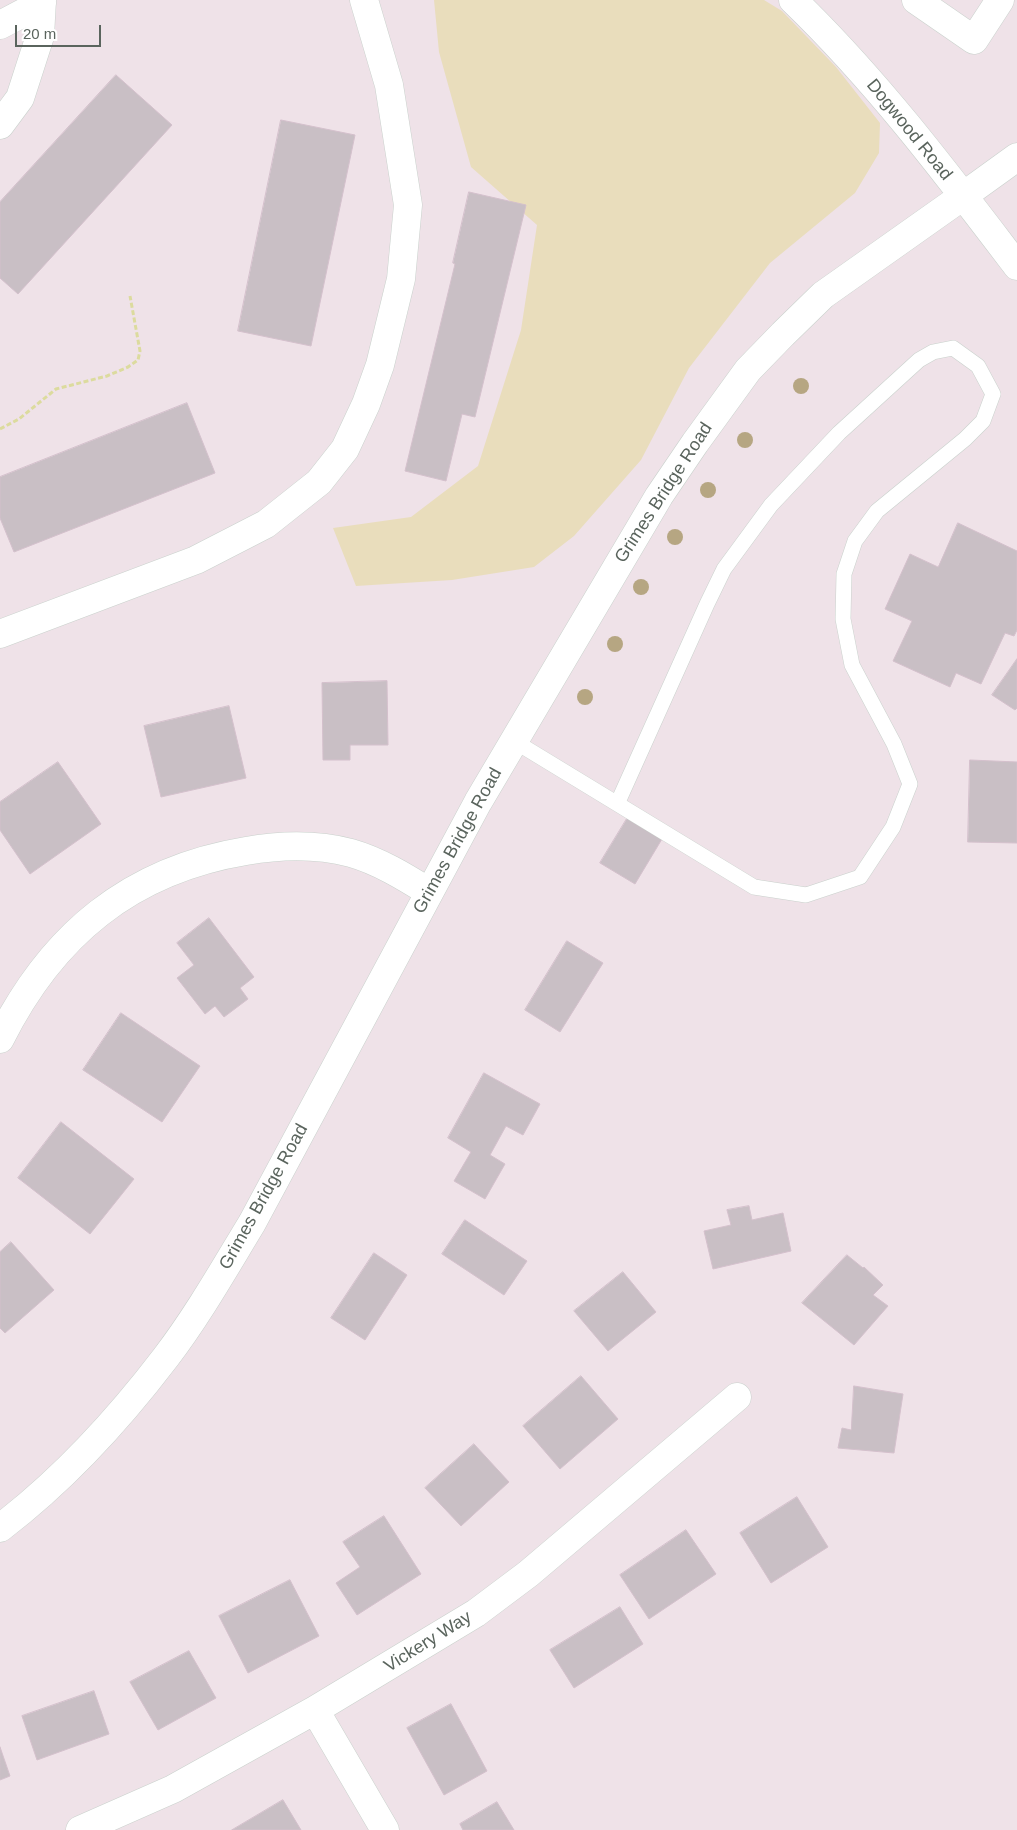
<!DOCTYPE html>
<style>
body{margin:0}
#map{position:relative;width:1017px;height:1830px;overflow:hidden;background:#efe2e8;font-family:Helvetica,sans-serif}
canvas{display:block}
.scale{position:absolute;left:15px;top:25px;width:86px;height:22px;box-sizing:border-box;border:2px solid #5a645d;border-top:0;padding-left:6px;font-size:15px;line-height:18px;white-space:nowrap;color:#5a645d;-webkit-text-stroke:4px #fff;paint-order:stroke}
</style>
<div id="map">
<canvas width="1017" height="1830"></canvas>
<div class="scale">20 m</div>
</div>
<script>
const ctx = document.querySelector('canvas').getContext('2d');
ctx.lineJoin = 'round';
function fillPath(path, color) {
  ctx.fillStyle = color;
  ctx.fill(path, 'evenodd');
}
function strokePath(path, color, width, dash) {
  ctx.strokeStyle = color;
  ctx.lineWidth = width;
  ctx.lineCap = dash ? 'butt' : 'round';
  ctx.setLineDash(dash || []);
  ctx.stroke(path);
}
function drawText(font, color, halo, rows, align = 'center') {
  ctx.font = font + ' Helvetica,sans-serif';
  ctx.lineWidth = 4.5;
  ctx.setLineDash([]);
  ctx.textBaseline = 'middle';
  ctx.strokeStyle = halo;
  ctx.fillStyle = color;
  for (const [text, x, y, turn = 0] of rows) {
    ctx.save();
    ctx.translate(x, y);
    ctx.rotate((+turn || 0) * Math.PI / 180);
    ctx.textAlign = isNaN(turn) ? turn : align;
    if (halo) ctx.strokeText(text, 0, 0);
    ctx.fillText(text, 0, 0);
    ctx.restore();
  }
}
fillPath(new Path2D(`
 M434,0H764L782,11L836,67L880,123L879,153L855,193L770,263L689,368L641,460L574,536L534,567L452,580L356,586L333,528L411,517L478,466L521,330L537,225L471,167L439,52Z`), '#e9ddbc');
const building = new Path2D(`
 M116,75L172,125L18,294L0,278V202Z
 M281,120L355,135L311,346L238,331Z
 M469,192L526,205L475,417L462,414L446,481L405,471L455,264L453,263Z
 M187,403L215,473L14,552L0,518V477Z
 M958,523L1017,551V630L1014,636L1005,633L981,684L956,673L950,687L893,661L912,621L885,609L910,554L938,567Z
 M1017,659V708L1015,710L992,695Z
 M387,681L388,745H350V760H323L322,683Z
 M229,706L246,778L161,797L144,726Z
 M970,760L1017,762V843L968,842Z
 M58,762L101,824L30,874L0,830V802Z
 M628,817L662,839L635,884L600,863Z
 M209,918L254,977L240,988L248,999L224,1017L215,1006L205,1014L177,978L194,965L177,943Z
 M567,941L603,963L560,1032L525,1010Z
 M121,1013L200,1066L162,1122L83,1070Z
 M484,1073L540,1104L523,1135L506,1126L490,1155L505,1164L485,1199L454,1181L471,1152L448,1138Z
 M61,1122L134,1179L90,1234L18,1178Z
 M749,1206L752,1220L783,1213L791,1251L713,1269L704,1231L731,1225L727,1210Z
 M465,1220L527,1261L504,1295L442,1254Z
 M11,1242L54,1290L5,1333L0,1328V1252Z
 M374,1253L407,1275L365,1340L331,1318Z
 M847,1255L863,1268L864,1267L883,1285L873,1295L888,1306L854,1345L802,1303Z
 M623,1272L656,1312L608,1351L574,1311Z
 M581,1376L618,1419L560,1469L523,1426Z
 M854,1386L903,1394L894,1453L838,1448L842,1428L851,1430Z
 M474,1444L509,1482L461,1526L425,1488Z
 M797,1497L828,1547L771,1583L740,1533Z
 M384,1516L421,1574L357,1615L336,1583L360,1567L343,1542Z
 M686,1530L716,1574L649,1619L620,1575Z
 M290,1580L319,1636L248,1673L219,1616Z
 M620,1607L643,1644L574,1688L550,1650Z
 M189,1651L216,1698L158,1730L130,1682Z
 M94,1691L109,1734L37,1760L22,1716Z
 M451,1704L487,1771L444,1795L407,1728Z
 M0,1747L10,1776L0,1780Z
 M283,1800L301,1830H232Z
 M497,1802L514,1830H463L460,1824Z`);
fillPath(building, '#c9bfc5');
strokePath(building, '#d4c0cc', 1);
const service = new Path2D(`
 M514,741L754,887L806,895L860,877L893,827L910,784L894,744L852,665L843,619L844,574L855,541L877,511L965,439L983,421L993,394L978,366L953,348L933,352L919,360L839,433L771,505L724,569L707,604L618,802`);
const minor = new Path2D(`
 M916,0L974,40L1000,0
 M0,25L42,3
 M0,125L20,98L40,36L42,0
 M963,196L1017,157
 M0,634L196,560L266,524L319,482L345,449L366,404L380,365L401,279L408,205L389,85L364,0
 M0,1039C52,935 130,870 246,851C280,845 317,844 351,853C379,861 405,877 429,892
 M315,1710L385,1830
 M80,1830L173,1789L315,1710L476,1613L528,1574L737,1397`);
const tertiary = new Path2D(`
 M793,0C876,80 947,174 1017,266
 M0,1528C63,1480 118,1420 166,1357C198,1315 224,1269 252,1223L478,802L659,496L695,443L748,370L783,334L823,295L963,196`);
strokePath(service, '#c9d1cc', 16);
strokePath(minor, '#c9d1cc', 29);
strokePath(tertiary, '#c9d1cc', 29);
strokePath(new Path2D(`
 M0,429L19,419L56,389L107,376L128,367L138,360L140,351L130,296`), '#dcdb9e', 3, [5, 2.5]);
strokePath(service, '#fff', 15);
strokePath(minor, '#fff', 28);
strokePath(tertiary, '#fff', 28);
ctx.fillStyle = '#b6a682';
for (const [x, y] of [
 [801,386],
 [745,440],
 [708,490],
 [675,537],
 [641,587],
 [615,644],
 [585,697]
]) {
  ctx.beginPath();
  ctx.arc(x, y, 8, 0, 2 * Math.PI);
  ctx.fill();
}
drawText('18px', '#5a645d', '#fff', [
 ["Dogwood Road",909,130,51],
 ["Grimes Bridge Road",664,493,-57],
 ["Grimes Bridge Road",458,841,-61],
 ["Grimes Bridge Road",264,1197,-61],
 ["Vickery Way",428,1642,-32]
]);
</script>
